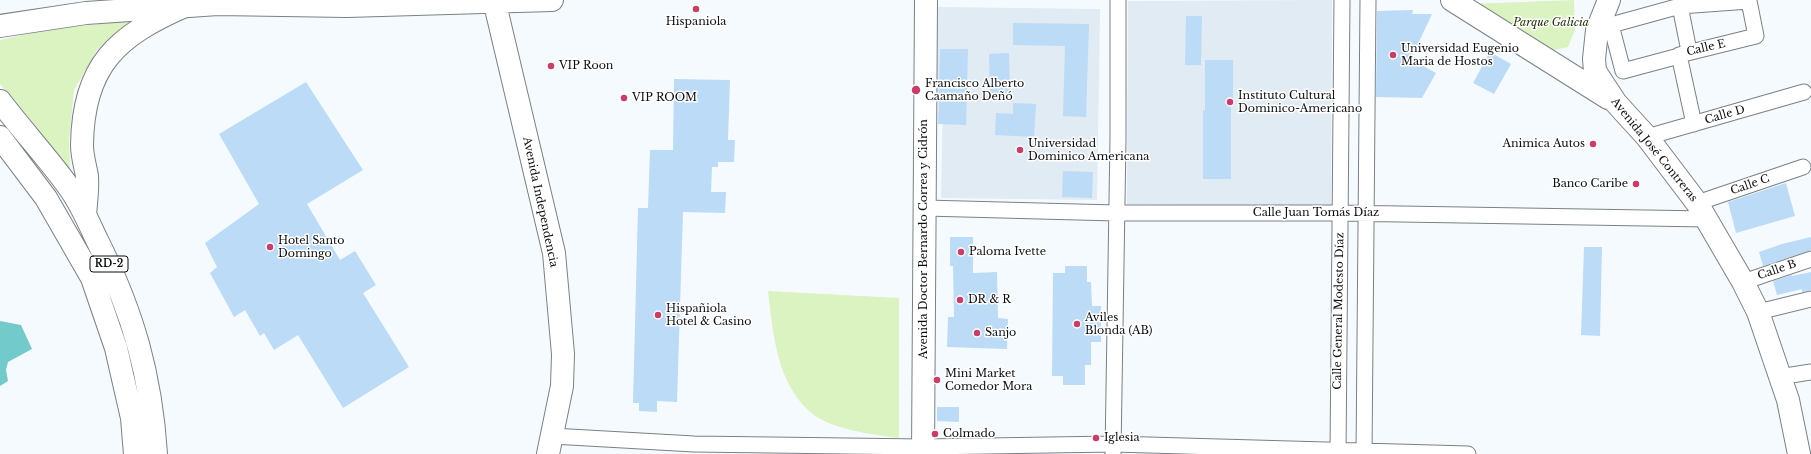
<!DOCTYPE html>
<meta charset="utf-8">
<style>
body{margin:0}
canvas{display:block;background:#f5faff}
</style>
<canvas width="1811" height="454"></canvas>
<script>
const ctx = document.querySelector('canvas').getContext('2d');
ctx.lineJoin = 'round';
function fillPath(path, color) {
  ctx.fillStyle = color;
  ctx.fill(path, 'evenodd');
}
function strokePath(path, color, width, dash) {
  ctx.strokeStyle = color;
  ctx.lineWidth = width;
  ctx.lineCap = dash ? 'butt' : 'round';
  ctx.setLineDash(dash || []);
  ctx.stroke(path);
}
function drawText(font, color, halo, rows, align = 'center') {
  ctx.font = font + ' "Libre Baskerville",serif';
  ctx.lineWidth = 3;
  ctx.setLineDash([]);
  ctx.textBaseline = 'middle';
  ctx.strokeStyle = halo;
  ctx.fillStyle = color;
  for (const [text, x, y, turn = 0] of rows) {
    ctx.save();
    ctx.translate(x, y);
    ctx.rotate((+turn || 0) * Math.PI / 180);
    ctx.textAlign = isNaN(turn) ? turn : align;
    if (halo) ctx.strokeText(text, 0, 0);
    ctx.fillText(text, 0, 0);
    ctx.restore();
  }
}
fillPath(new Path2D(`
 M1332,0L1331,208L1127,204L1128,1Z
 M937,7L1100,9L1097,200L941,198L943,102H935Z`), '#e1ebf3');
fillPath(new Path2D(`
 M1574,0L1575,30L1568,47L1554,50L1475,11L1468,4Z
 M131,21L97,50L74,90L69,140L70,171L0,84V40L49,29Z
 M768,291L899,298V438C874,435 828,429 809,411C776,381 773,332 768,291Z`), '#daf3c0');
fillPath(new Path2D(`
 M0,321L21,325L32,349L8,362L6,370L8,381L0,386Z`), '#72caca');
fillPath(new Path2D(`
 M1413,10L1412,14H1432L1411,59L1436,73L1422,98L1376,97L1377,11Z
 M1186,16H1202L1201,65H1185Z
 M1013,23L1089,24L1086,117L1063,116L1065,46L1013,45Z
 M940,49H968L966,125L938,124Z
 M1490,52L1511,64L1494,94L1473,83Z
 M1009,53L1010,93L990,94L989,54Z
 M1205,60H1233V104H1231V179H1203V110L1205,111Z
 M674,79L730,80L728,140H735L734,162H718V167H712L711,192H726L725,213L683,212L677,402L657,401V412L639,411V403H633L638,208H648L650,150H673Z
 M306,82L363,170L307,204L340,260L355,251L376,285L363,293L409,367L343,408L298,335L274,350L264,333L260,336L245,310L234,317L210,273L217,267L205,243L259,204L219,134Z
 M1013,103L1036,104L1034,137L995,135L996,113L1013,114Z
 M1063,171L1093,172L1092,198L1062,197Z
 M1786,183L1795,216L1736,233L1728,202Z
 M950,237H973V273L997,272L998,318L1008,319L1007,349L947,347L948,317H954L953,266H950Z
 M1811,237V250L1763,266L1759,252L1782,244Z
 M1584,247H1602L1600,336L1581,335Z
 M1065,266H1087V282H1091L1092,306H1101V342H1091V365H1085V385H1063V376H1052L1053,273H1065Z
 M1811,272V290L1802,292V289L1777,295L1773,281L1792,275V276Z
 M937,407H959V422L937,421Z`), '#bbdbf7');
const street = new Path2D(`
 M1680,6L1749,1L1756,36L1679,55L1694,124
 M1679,56L1623,71L1611,25L1680,6L1689,51
 M1647,137L1804,92
 M1697,203L1803,167
 M925,208L1116,213H1340L1707,219
 M1743,282L1811,259
 M1758,312L1811,299
 M1779,377L1811,372
 M552,436L694,444L923,447L1113,444L1468,454
 M1113,453L1118,138V0
 M1338,454L1342,0
 M1364,454L1368,0`);
const secondary = new Path2D(`
 M494,0L554,253L563,354L562,386L548,454
 M1452,0L1608,98
 M1609,0L1597,30L1594,59L1595,71L1616,103L1647,137L1697,203L1743,282L1758,312L1788,400L1799,454
 M0,26L86,13L218,4L347,6L552,0
 M923,454L926,0`);
const highway = new Path2D(`
 M0,101C22,130 47,157 68,186C81,203 89,224 98,242C133,313 151,375 156,454
 M0,137L46,198L92,278L116,348L132,418L135,454
 M85,215C86,202 88,189 87,176C85,165 82,156 82,145C83,66 116,36 185,6`);
strokePath(street, '#7a8085', 17);
strokePath(secondary, '#7a8085', 24);
strokePath(highway, '#7a8085', 24);
strokePath(street, '#fff', 15);
strokePath(secondary, '#fff', 22);
strokePath(highway, '#fff', 22);
for (const [x, y, r, color] of [
 [696,9,4,"#cb3d67"],
 [1393,55,4,"#cb3d67"],
 [551,66,4,"#cb3d67"],
 [916,90,5,"#cb3d67"],
 [624,98,4,"#cb3d67"],
 [1230,102,4,"#cb3d67"],
 [1593,144,4,"#cb3d67"],
 [1020,150,4,"#cb3d67"],
 [1636,184,4,"#cb3d67"],
 [270,247,4,"#cb3d67"],
 [961,252,4,"#cb3d67"],
 [960,300,4,"#cb3d67"],
 [658,315,4,"#cb3d67"],
 [1077,324,4,"#cb3d67"],
 [977,333,4,"#cb3d67"],
 [937,380,4,"#cb3d67"],
 [935,434,4,"#cb3d67"],
 [1096,438,4,"#cb3d67"]
]) {
  const dot = new Path2D();
  dot.arc(x, y, r, 0, 2 * Math.PI);
  ctx.fillStyle = color;
  ctx.fill(dot);
  strokePath(dot, '#fff', 1.5);
}
for (const [x, y, w] of [
 [109,264,38]
]) {
  const box = new Path2D();
  box.roundRect(x - w / 2, y - 8, w, 16, 3);
  ctx.fillStyle = '#fff';
  ctx.fill(box);
  strokePath(box, '#0b0d0f', 1);
}
drawText('bold 10px', '#0b0d0f', null, [
 ["RD-2",109,264]
]);
drawText('11px', '#0b0d0f', '#fff', [
 ["Hispaniola",696,22,"center"],
 ["Universidad Eugenio",1401,49],
 ["Maria de Hostos",1401,62],
 ["VIP Roon",559,66],
 ["Francisco Alberto",925,84],
 ["Caamaño Deñó",925,97],
 ["Instituto Cultural",1238,96],
 ["Dominico-Americano",1238,109],
 ["VIP ROOM",632,98],
 ["Universidad",1028,144],
 ["Dominico Americana",1028,157],
 ["Animica Autos",1585,144,"right"],
 ["Banco Caribe",1628,184,"right"],
 ["Hotel Santo",278,241],
 ["Domingo",278,254],
 ["Paloma Ivette",969,252],
 ["DR & R",968,300],
 ["Hispañiola",666,309],
 ["Hotel & Casino",666,322],
 ["Aviles",1085,318],
 ["Blonda (AB)",1085,331],
 ["Sanjo",985,333],
 ["Mini Market",945,374],
 ["Comedor Mora",945,387],
 ["Colmado",943,434],
 ["Iglesia",1104,438]
], 'left');
drawText('italic 11px', '#233409', '#fff', [
 ["Parque Galicia",1551,23]
]);
drawText('11px', '#0b0d0f', '#fff', [
 ["Calle E",1706,48,-13],
 ["Calle D",1725,115,-16],
 ["Avenida José Contreras",1654,150,51],
 ["Calle C",1750,185,-19],
 ["Avenida Independencia",540,202,78],
 ["Calle Juan Tomás Díaz",1316,213],
 ["Avenida Doctor Bernardo Correa y Cidrón",924,239,-90],
 ["Calle B",1777,270,-19],
 ["Calle General Modesto Díaz",1339,311,-89]
]);
</script>
